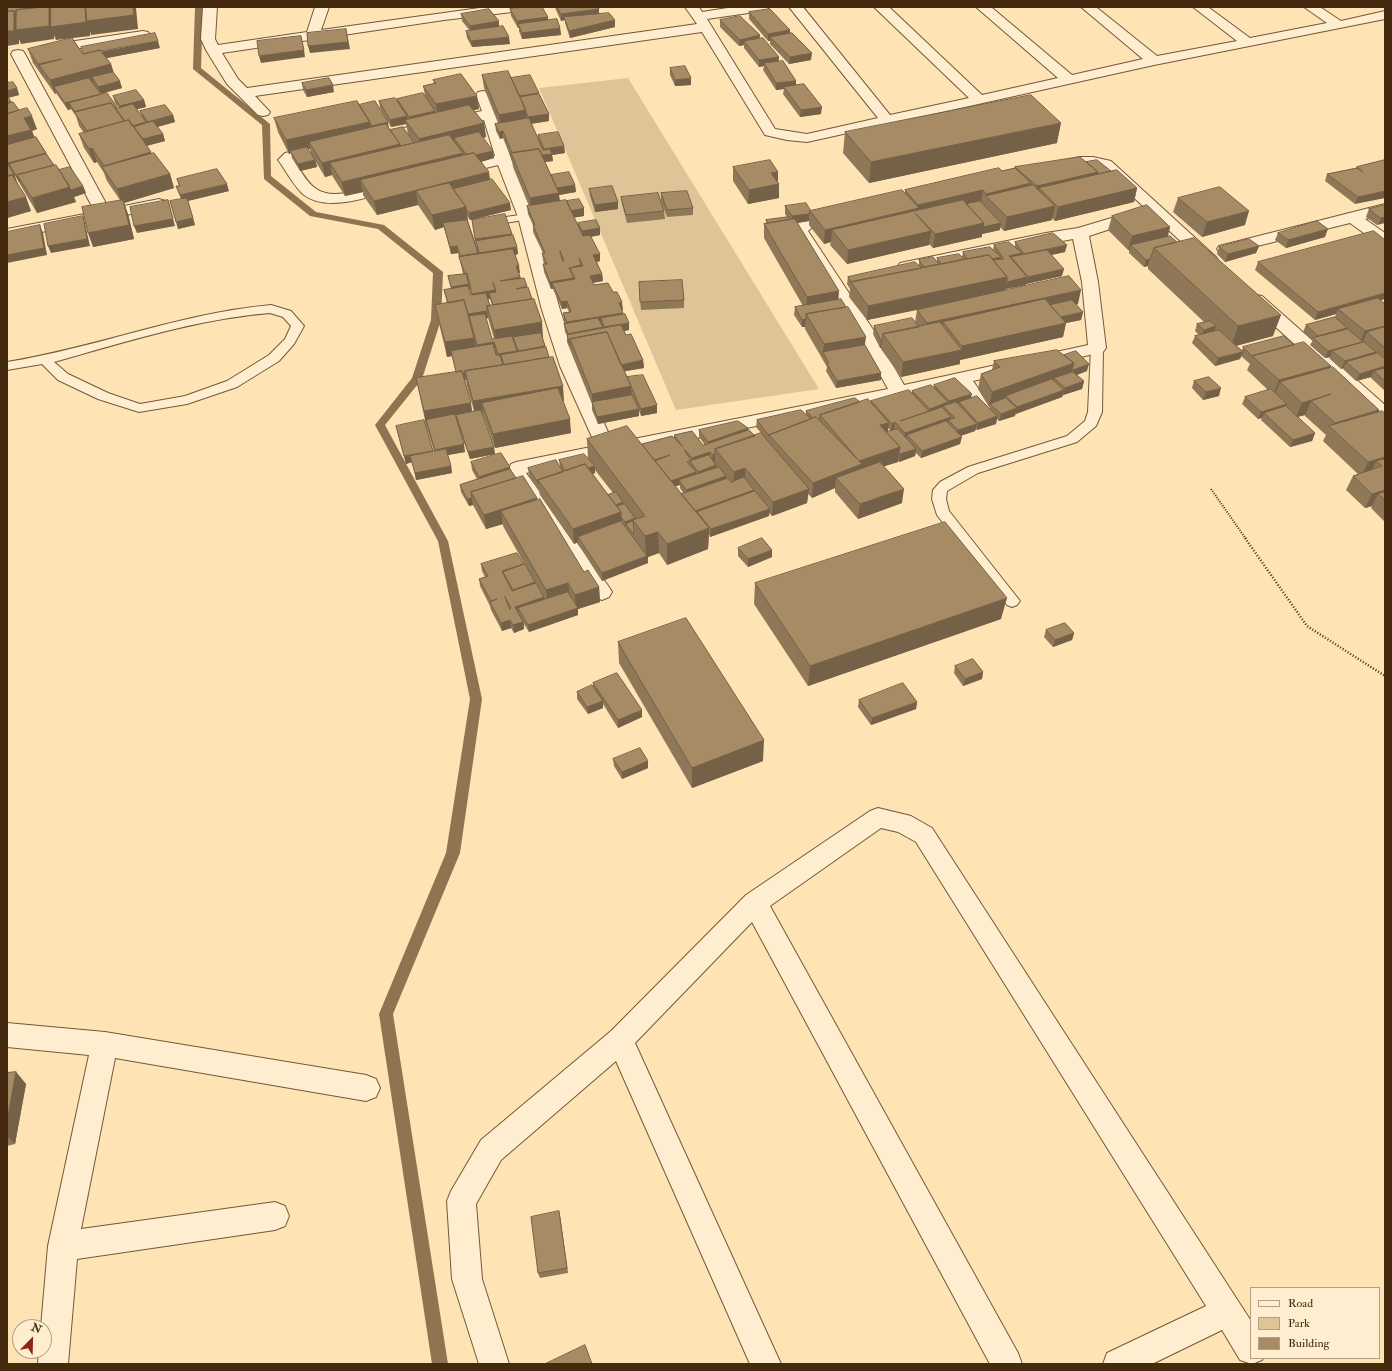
<!DOCTYPE html>
<style>
body{margin:0}
#map{position:relative;width:1392px;height:1371px;overflow:hidden;background:#fee4b4;font-family:"IM FELL Double Pica",serif}
canvas{display:block}
.frame{position:absolute;inset:0;border:8px solid #462a10;pointer-events:none}
.legend{position:absolute;left:1250px;top:1287px;width:130px;height:72px;box-sizing:border-box;background:#feedce;border:1px solid #b49f82;margin:0;padding:5px 7px;list-style:none;font-size:12px;color:#462a10}
.legend li{display:flex;align-items:center;gap:8px;height:20px}
.legend b{width:20px;border:1px solid #b49f82}
.north{position:absolute;left:12px;top:1319px;width:40px;height:40px;box-sizing:border-box;background:#feedce;border:1px solid #b49f82;border-radius:50%;rotate:23deg;font-size:11px;font-weight:700;line-height:16px;text-align:center;color:#462a10}
.north::after{content:'';display:block;margin:auto;width:14px;height:18px;background:#8f2418;clip-path:polygon(50% 0,100% 100%,50% 72%,0 100%)}
</style>
<div id="map">
<canvas width="1392" height="1371"></canvas>
<div class="frame"></div>
<ul class="legend">
<li><b style="height:5px;background:#feedce"></b>Road</li>
<li><b style="height:11px;background:#dfc498"></b>Park</li>
<li><b style="height:11px;background:#a68b65"></b>Building</li>
</ul>
<div class="north">N</div>
</div>
<script>
const ctx = document.querySelector('canvas').getContext('2d');
ctx.lineJoin = 'round';
function fillPath(path, color) {
  ctx.fillStyle = color;
  ctx.fill(path, 'evenodd');
}
function strokePath(path, color, width, dash) {
  ctx.strokeStyle = color;
  ctx.lineWidth = width;
  ctx.lineCap = dash ? 'butt' : 'round';
  ctx.setLineDash(dash || []);
  ctx.stroke(path);
}
fillPath(new Path2D(`
 M628,78L819,389L676,410L539,88Z`), '#dfc498');
fillPath(new Path2D(`
 M195,7H203L201,68L270,124L271,176L316,212L384,225L443,272L441,320L422,379L385,425L448,541L482,699L460,853L393,1014L448,1364H432L379,1014L446,853L470,699L438,541L375,425L412,378L431,320L433,273L378,229L310,216L264,179L262,125L193,69Z`), '#8f7451');
const service = new Path2D(`
 M526,214L530,215L532,217L530,219L486,226L482,225L480,223L482,221L486,220Z
 M271,305L291,311L304,326L294,344L279,361L237,387L187,404L139,412L98,399L58,380L42,364L7,370V362C96,348 181,313 271,305ZM270,313L283,317L291,326L285,339L269,355L227,381L185,396L140,404L108,393L68,374L54,362C125,342 197,319 270,313Z
 M1097,344L1102,345L1103,348L1102,412L1096,426L1077,442L978,473L947,491L946,499L949,511L1020,601L1017,605L1012,607L1007,605L937,515L932,499L933,490L940,482L968,467L1067,436L1085,421L1088,412L1091,348L1092,345Z`);
const minor = new Path2D(`
 M203,7H217L215,39L218,45L307,32L315,7H329L321,30L487,7H528L526,10L521,11L444,20L222,53L238,79L247,88L697,24L685,7H699L702,12L734,7H769L767,10L762,11L707,19L775,129L807,134L878,118L789,7H803L890,115L969,98L874,7H889L982,95L1058,78L976,7H991L1072,75L1143,59L1081,7H1096L1157,56L1237,41L1193,7H1208L1250,38L1327,23L1304,7H1320L1341,21L1385,11V19L1154,65L807,142L787,140L765,135L702,32L255,96L270,112L268,115L263,116L258,115L227,84L206,50L201,39Z
 M143,31L148,32L150,35L148,38L48,53L43,52L41,49L43,46L48,45Z
 M18,50L23,51L25,54L109,209L159,199L165,201L167,204L165,207L7,239V229L95,212L11,54L13,51Z
 M483,91L488,92L490,95L511,159L534,217L560,310L578,366L613,443L888,389L856,331L792,231C794,227 796,223 800,221C810,213 832,209 844,212L846,215L844,218L816,224L808,231L874,331L904,385L1088,345L1082,282L1073,239L906,271L900,269L898,266L900,263L1046,233L1078,228L1138,210L1144,212L1146,215L1144,218L1089,236L1098,282L1106,348L1103,352L973,381L992,408L989,412L983,414L977,412L957,385L526,473L609,587L612,592L609,597L602,600L595,597L506,474L511,464L516,462L596,446L560,366L542,310L518,217L498,165L453,176L448,174L445,171L448,168L495,156L484,120L376,142L371,141L369,138L371,135L376,134L482,111L476,95L478,92Z
 M340,141L345,142L347,145L345,148L294,160C300,169 306,182 315,188C330,200 357,191 373,186C381,184 389,181 397,183L400,186L397,189C372,196 328,213 304,195C295,188 285,169 278,160L285,153Z
 M1080,157H1093L1111,161L1216,257L1218,260L1216,263L1210,265L1204,263L1101,167C1082,163 1064,174 1050,170L1047,167L1050,164Z
 M1385,204V214L1365,219L1385,233V246L1379,244L1350,223L1225,254L1219,252L1217,249L1219,246Z
 M1256,295L1262,296L1385,405V421L1378,419L1250,304L1248,300L1250,296Z
 M878,808L911,816L932,828L1251,1321V1358H1263L1262,1360L1252,1364L1240,1360L1222,1330L1152,1364H1103L1107,1353L1206,1306L916,842L898,832L881,828L770,906L1018,1353L1022,1364H990L752,922L635,1043L781,1364H750L616,1061L501,1160L476,1204L482,1279L509,1364H479L452,1279L447,1201L451,1191L481,1140L611,1031L746,895L870,811Z
 M7,1023L105,1032L366,1075L376,1079L380,1088L376,1097L366,1101L115,1058L81,1229L275,1202L285,1206L289,1216L285,1226L275,1230L77,1259L68,1364H38L39,1351H44V1327H41L48,1246L89,1055L7,1047Z`);
strokePath(service, '#745839', 2);
strokePath(minor, '#745839', 2);
strokePath(new Path2D(`
 M1211,489L1246,539`), '#462a10', 2, [1, 1.5]);
strokePath(new Path2D(`
 M1245,538L1307,626L1385,676`), '#462a10', 2.5, [1, 2]);
fillPath(service, '#feedce');
fillPath(minor, '#feedce');
fillPath(new Path2D(`
 M555,7H598L599,9V14L615,27L570,38L565,23V20L561,21L556,10Z
 M510,9L548,21L560,28L561,35L522,39L519,31V28H518L511,16Z
 M749,12L790,30V33L811,60L789,64L770,44V41H768L749,19Z
 M461,14L499,26L510,44L472,47L467,38L466,31H470L462,21Z
 M720,20L760,39L779,57L778,62L796,81V85L821,114L800,117L783,94L784,89L776,90L763,70L764,66L759,67L744,48V45L739,46L720,27Z
 M160,48L106,58L111,64L114,73L122,88L101,93V95L117,107L118,109L119,108L115,103L113,96L144,100L146,107L137,109L142,116L140,111L173,115L175,122L157,127L163,134L165,141L146,146L151,153L170,174L174,188L124,203L128,214L134,239L93,247L120,200L107,181L104,173L97,162L94,163L84,148L79,134L84,133L79,126L76,116L71,109L68,110L56,93L55,94L33,63L28,49L83,54Z
 M670,68L691,85L675,86L670,75Z
 M482,75L511,78L540,95L549,114V121L531,124L538,139V135L564,146L565,153L552,155L553,161L545,162L551,175L575,185L576,192L559,195L560,201L567,204V201L584,216L574,217L578,226V223L600,228V235L591,237L600,261L597,262L602,274L603,281L593,283L594,285L613,292L623,310H622L623,314L629,330L624,331L626,335L643,360L644,368L624,371L627,377L657,405V413L641,416L639,411V416L598,424L592,410V404L567,342V335L565,332L564,324H565L564,321L563,313L569,312L567,308L562,309L553,289H551L544,272L543,264H544L543,260L542,253H543L533,232V225L528,214L527,206H529L513,167L512,160L503,138L500,139L496,131L495,124L498,123L484,88Z
 M433,80L477,96L479,109L474,110L484,123L486,137L483,138L494,158L481,162L490,180L511,210L475,219L512,235L517,247L518,254L515,255L520,273H519L521,278L527,287L543,337H542L564,401H563L571,433L495,448L483,414V415L495,454L470,459L456,420L465,452L448,455L451,466L452,473L416,480L412,462L406,464L396,426L433,452L434,451L426,425L416,378L456,372L452,356L447,357L438,319L435,305L447,303L444,290L451,289L448,276L463,274L461,265L458,253L451,254L444,227L435,230L418,205L377,215L363,195V192L345,196L333,177L332,175L325,177L316,162L317,167L300,171L292,158L291,153L289,154L278,132L274,118L359,105L389,129L390,130L414,143L408,134L406,124L391,127L380,108L379,101L397,102V99L425,95L423,86L434,84ZM308,149H310L311,154ZM467,216L470,220H472L477,247L468,221ZM469,286L472,295H471ZM488,299H490L492,305L490,306ZM488,318L489,321L494,339H492L486,319ZM465,380H466L467,386L474,411L472,412Z
 M7,83L17,88L19,95L8,98L11,103L37,129L32,131L34,137H36L54,165L59,170L83,186L86,193L74,197L76,202L37,213L14,174L18,184L31,211L7,218Z
 M302,83L334,92L307,97L303,90Z
 M845,132L1057,143L869,183L843,153Z
 M1385,160L1355,204L1325,181L1327,174L1356,168L1357,167Z
 M1086,162L1111,171L1137,188L1134,202L1055,221L1052,218V220L1004,231L1000,227V230L982,234V237L933,248L929,244V245L847,264L830,245L831,242L824,244L809,225V221L797,223L838,300L881,373V380L836,388L826,371L827,367L805,329V327H802L794,315L795,307L803,306L764,238V224L766,223V220L787,217L785,214V206L811,211L905,193V190L1015,168V167Z
 M733,167L779,184V198L748,204L733,181Z
 M177,179L229,191L188,201L195,225L178,229L181,199L176,186H179Z
 M589,189L618,202V209L595,212L590,196Z
 M661,193L693,208V215L667,217L661,201Z
 M621,197L664,211L665,219L627,223L622,204Z
 M1178,198L1245,225L1202,237L1173,212Z
 M1385,205L1377,225L1366,217L1369,209Z
 M1112,216L1170,227L1168,236L1273,336L1236,346L1242,350L1243,347L1294,345L1331,366L1330,368L1379,410L1378,412L1385,413V522L1371,508L1372,506L1365,508L1346,490L1353,476L1358,474L1323,441L1326,435L1305,416V415L1298,417L1315,433L1312,441L1290,447L1261,420L1262,418L1258,419L1242,404L1245,397L1268,390L1247,370L1250,364L1241,356L1240,359L1215,366L1192,343L1195,336L1199,335L1195,331L1197,324L1204,322L1148,269V266L1144,267L1129,253V250H1128L1108,230Z
 M1278,233L1325,237L1286,248L1275,240Z
 M1015,242L1065,252L1051,255L1062,276L1026,284V285L1005,289V290L1078,304L1076,305L1083,312L1081,320L1066,323L1063,337L960,360V364L901,377L881,349V348H880L873,334L874,326L915,322L917,310L931,307L867,320L849,297L850,289L847,284L848,277L919,265V260L937,262V258L962,257L963,252L993,250L994,245L1015,247Z
 M1259,246L1256,253L1225,262L1217,254L1219,247Z
 M1258,262L1381,301L1385,304V391L1371,378V377L1356,381L1343,369L1344,368L1341,369L1329,358L1330,357L1325,358L1310,345L1313,340L1303,332L1306,325L1335,317L1336,314L1315,320L1255,270Z
 M639,289L684,300V308L641,310Z
 M1064,355L1087,371L1077,375L1084,381L1082,389L1063,395L1062,397L1015,414V416L999,421L997,419L996,424L977,430L976,429L975,431L961,436L960,444L921,458L916,453L915,456L899,462L898,460V462L884,466L902,503L858,519L835,492V488L812,498L808,494L807,503L772,516L769,513V516L710,537L709,534L708,549L667,565L659,553L648,557V563L602,581L578,544V542L574,544L540,495L539,491L529,476L528,468L560,466L559,460L588,459L587,439L642,445V444L674,438V435L703,445H705L699,437V430L748,428V430L755,436L761,433L756,427L757,420L806,415V411L860,402H871V401L912,393V391L933,388L934,385L971,398L989,409L990,406L989,407L978,389L981,374L992,370L994,361ZM888,428L891,431L888,432ZM595,470L613,493L608,495L593,474L595,473ZM680,485V488L683,493L681,494L675,486Z
 M1194,381L1219,396L1203,400L1192,388Z
 M471,462L510,467V469L516,478L537,500L584,572L599,587L600,602L578,609V615L529,632L524,624V629L514,633L511,628L502,631L491,610L490,606L480,586L479,579L485,577L482,571L481,564H524V565H525L503,526V524L486,529L473,505L469,506L461,492L460,485L477,479L472,470Z
 M738,548L772,557L748,567L738,556Z
 M755,583L1001,619L808,686L754,604Z
 M1046,630L1074,633L1072,640L1053,647L1044,637Z
 M618,642L763,761L692,788L619,663Z
 M955,666L983,672L982,679L963,686L954,673Z
 M593,683L642,717L618,728L603,704V708L588,714L577,699V692L593,686Z
 M859,700L917,702L916,709L871,725L858,707Z
 M613,759L648,761V768L622,779L614,766Z
 M16,1072L26,1084L15,1144L7,1146V1073Z
 M560,1216L568,1273L540,1278L538,1273Z`), '#8f7857');
fillPath(new Path2D(`
 M23,7H143L136,8L138,29L91,35L90,31V36L56,40L54,35V39L21,44L19,39V44L7,46V31L14,11Z
 M599,9V16L564,17L565,20L561,21V14Z
 M548,17V23L518,24L519,28H518L517,21Z
 M615,20V27L570,38L569,31Z
 M499,21V28L471,33L470,26Z
 M560,28L561,35L522,39V33Z
 M346,29L350,49L310,53L308,46Z
 M790,30V37H770V41H768V34Z
 M760,35L759,42L744,41V45L739,46L740,40Z
 M509,37L510,44L472,47L471,41Z
 M158,41L160,48L86,62L83,55Z
 M304,50L305,57L261,63L259,56Z
 M812,53L811,60L789,64L790,57Z
 M779,57L778,64L764,63V66L759,67V60Z
 M62,59L39,65L43,78L38,64Z
 M111,64L115,78L92,77L94,84L54,87L56,93L55,94L50,80Z
 M691,78V85L675,86V80Z
 M120,81L122,88L101,94L98,87Z
 M796,81V88L784,87V89L776,90V83Z
 M333,85L334,92L307,97L306,90Z
 M17,88L19,95L7,98V91Z
 M539,93L540,100L522,103L519,96Z
 M101,94L103,101L69,103L71,109L68,110L65,103Z
 M477,96L479,109L438,118L436,104Z
 M144,100L146,107L122,113L120,106Z
 M822,107L821,114L800,117L801,110Z
 M526,110L527,124L501,128L499,115Z
 M435,111L436,118L410,124L409,117Z
 M549,114V121L529,124L528,117Z
 M173,115L175,122L150,129L148,122Z
 M32,116L37,129L32,131L37,143L7,152V136L24,118Z
 M407,116L408,123L405,120L406,124L391,127L390,120Z
 M124,121L129,135L92,145L87,131Z
 M146,122L149,129L134,127L136,133L129,127Z
 M370,122L372,136L309,142L310,149L292,153L290,151L291,153L289,154L286,140Z
 M388,122L389,129L373,133L372,126Z
 M484,123L486,137L458,144L454,138L455,145L421,153L419,139Z
 M1061,123L1057,143L869,183L871,162Z
 M503,131V138L500,139L499,132Z
 M163,134L165,141L146,146L143,139Z
 M400,144L402,158L330,163L332,175L325,177L322,163Z
 M564,146L565,153L552,155L553,161L517,165L514,158L545,155L544,149Z
 M92,148L97,162L94,163L89,149Z
 M493,151L494,158L470,165L469,157Z
 M151,152L155,166L107,174L104,166Z
 M46,153L49,160L9,164L12,170L8,163Z
 M463,153L464,167L360,180L363,192L345,196L342,182Z
 M315,160L317,167L300,171L298,164Z
 M489,172L491,186L456,195L416,191L418,205L377,215L374,201Z
 M778,172V185L779,184V198L748,204L749,190L771,173Z
 M1098,172L1095,186L1039,188L1036,200H1034L1037,186Z
 M14,174L19,188L7,191V176Z
 M170,174L174,188L124,203L128,214L134,239L93,247L88,233L122,204L117,189Z
 M1031,183L1028,197L986,196V194Z
 M227,184L229,191L183,202L180,195Z
 M575,185L576,192L559,195L560,207L532,212L530,198L556,188Z
 M83,186L86,193L74,197L76,202L37,213L32,198L70,187Z
 M1137,188L1134,202L1055,221L1058,207Z
 M983,190L981,205L832,230L831,242L824,244L825,230L917,209L918,205Z
 M1385,191V198L1355,204L1358,197Z
 M26,197L31,211L7,218V202Z
 M168,200L175,226L137,233L134,226Z
 M618,202V209L595,212V205Z
 M510,203L511,210L470,220L469,213Z
 M1055,206L1052,220L1004,231L1007,217Z
 M466,207L468,221L443,223L444,227L435,230L432,215Z
 M584,208V216L572,218L571,211Z
 M1249,211L1245,225L1202,237L1207,222Z
 M809,214V221L791,224L792,216Z
 M83,216L85,224L90,246L51,253L48,246Z
 M1385,217V223L1377,225L1380,218Z
 M193,218L195,225L178,229L176,222Z
 M984,223H1001L1000,230L982,234V237L933,248L935,234Z
 M40,225L43,233L47,255L7,263V255Z
 M1170,227L1166,241L1131,245L1129,250H1128L1132,236Z
 M600,228V235L583,238L582,231Z
 M1328,229L1325,237L1286,248L1288,240Z
 M931,231L929,245L847,264L848,250Z
 M512,234L513,241H476V247L475,239Z
 M1067,245L1065,252L1023,261L1024,254Z
 M457,246L458,253L451,254L450,247Z
 M1259,246L1256,253L1225,262L1228,254Z
 M517,247L518,254L480,260L479,253Z
 M478,253L479,261L461,264L460,256Z
 M1022,253L1021,261L1011,257L1010,263L1009,256Z
 M600,254V261L594,263L593,255Z
 M1001,257L1000,264L970,263Z
 M1150,259L1148,266L1144,267L1146,260Z
 M581,265L582,273L570,268L571,275L569,268Z
 M516,266H519L520,273H517Z
 M1064,269L1062,276L1026,284L1028,277Z
 M602,274L603,281L591,283L590,276Z
 M1007,277L1005,292L867,320L868,306Z
 M1027,277L1026,285L1005,289L1007,282Z
 M574,278V285L552,283L553,289H551L550,282Z
 M469,284L470,292L452,294L451,287Z
 M495,290L496,298L489,293L490,299L473,301L472,294Z
 M1081,290L1078,304L1050,310L943,322L941,334L924,338L927,323Z
 M839,291L838,306L806,311L807,297Z
 M1385,293V299L1342,312L1338,309L1336,314L1315,320L1318,312Z
 M567,301V308L562,309L561,302Z
 M622,302L623,310H619V303Z
 M487,311L488,318L469,321L468,314Z
 M1083,312L1081,320L1066,323L1063,337L960,360V364L901,377L903,362L961,350L962,346L1057,318Z
 M623,313V320L601,318V324L568,330L567,322Z
 M1281,315L1273,336L1231,347L1238,326Z
 M806,319L805,327H802V320Z
 M542,322L543,337L515,341L513,337L514,341L496,344L494,330Z
 M629,323V330L605,334L604,327Z
 M1216,326L1213,334L1201,337L1204,330Z
 M1385,326V338L1367,332L1360,349L1332,351L1330,357L1325,358L1328,351L1360,342L1365,331Z
 M603,327V335L569,341L568,334Z
 M1347,328L1344,335L1316,341L1318,336Z
 M866,337L864,351L823,352L822,359L824,344Z
 M474,338L477,352L451,351L452,356L447,357L445,342Z
 M881,341H882L881,348H880Z
 M494,342L495,349L478,352L477,345Z
 M545,346L546,354L519,358L518,351Z
 M517,351L518,359L501,355L502,361L499,362L498,354Z
 M1243,352L1240,359L1215,366L1218,358Z
 M1376,352L1373,360L1346,362L1344,368L1341,369L1345,361Z
 M643,360L644,368L621,372V365Z
 M1074,363L1070,377L1054,378L1053,384L1006,396L1005,401L990,404V406L989,407L992,392Z
 M1089,364L1087,371L1071,377L1073,370Z
 M1331,366L1325,380L1280,382L1275,394L1273,395L1279,380Z
 M1385,366V373L1374,371L1371,377L1356,381L1360,374Z
 M465,373L466,380L458,381L457,374Z
 M881,373V380L836,388L837,381Z
 M1084,381L1082,389L1063,395L1065,388Z
 M563,386L564,401L486,414L482,403L483,414L475,416L473,401Z
 M631,386L632,401L593,407L592,394Z
 M1221,388L1219,396L1203,400L1206,392Z
 M1064,390L1062,397L1016,414L1017,407Z
 M972,394L970,401L959,402L958,405L948,409L949,401Z
 M1331,394L1311,401L1305,415L1296,417L1302,403Z
 M948,402L947,410L943,406V411L928,416L930,409Z
 M471,403L473,417L456,415L457,420L427,425L426,420V425L424,411Z
 M1287,404L1284,412L1264,413L1262,418L1258,419L1261,412Z
 M657,405V413L641,416V409Z
 M1017,408L1015,416L999,421L1001,414Z
 M639,409V416L598,424L597,417Z
 M1379,410L1372,425L1332,429L1335,423Z
 M997,416L996,424L977,430L978,423Z
 M951,417L950,423L948,420L947,426L907,435L906,440L904,441L905,433Z
 M570,419L571,433L495,448L493,434Z
 M895,422L894,430L891,431L892,424Z
 M889,423L887,437L880,425Z
 M977,424L975,431L956,437L958,430Z
 M748,428V436L708,449V442Z
 M1315,433L1312,441L1290,447L1293,440Z
 M962,437L960,444L921,458L922,451Z
 M464,444L465,452L436,457L435,450Z
 M494,447L495,454L470,459L468,452Z
 M900,447L898,462L860,474L836,478L835,488L812,498L813,483L859,465V461Z
 M916,449L915,456L899,462L900,454Z
 M433,451L434,458L410,456L412,462L406,464L404,456Z
 M710,452V459L692,464V458Z
 M715,454V461L712,462L713,455Z
 M1385,457V469L1376,461L1370,474L1361,477L1368,462Z
 M716,465V472L698,479V472Z
 M451,466L452,473L416,480L415,473Z
 M595,466V473L568,483V476Z
 M510,467L511,474L480,484L479,477Z
 M745,468V482L733,486L734,472Z
 M696,472V479L679,480L680,485L670,488V481Z
 M726,476V483L686,497V490Z
 M809,489L807,503L772,516L773,502Z
 M904,489L902,503L858,519L860,504Z
 M754,490V497L697,512V517L694,511Z
 M1385,490V500L1378,494L1372,506L1365,508L1372,494Z
 M472,498L473,505L469,506L467,499Z
 M537,498L538,513L501,511L503,524L486,529L484,515Z
 M623,502L624,510L615,506Z
 M770,509L769,516L710,537L711,529Z
 M621,512L622,526L578,537V542L574,544L573,529Z
 M635,518L636,524L633,520V526L626,524L625,529V522Z
 M709,528L708,549L667,565V544Z
 M658,532L659,553L648,557V563L602,581V573L646,556L645,536Z
 M772,550V557L748,567V559Z
 M524,564L525,571L503,572L504,578L502,571Z
 M535,582L536,590L514,597L513,590Z
 M568,583L570,597L548,605L546,590Z
 M599,587L600,602L578,609V615L529,632L528,625L576,609L575,595Z
 M544,597L545,605L518,608L519,613L515,607Z
 M1007,598L1001,619L808,686L810,666Z
 M510,620L511,628L502,631L501,623Z
 M523,622L524,629L514,633L513,625Z
 M1074,633L1072,640L1053,647L1055,640Z
 M983,672L982,679L963,686L965,679Z
 M603,701V708L588,714L587,707Z
 M917,702L916,709L871,725L872,718Z
 M642,710V717L618,728V720Z
 M764,740L763,761L692,788V768Z
 M648,761V768L622,779V772Z
 M16,1072L26,1084L15,1144L7,1136V1122Z
 M559,1211L560,1216L568,1273L567,1268Z`), '#746147');
const building = new Path2D(`
 M7,7H23V9L16,10V15L14,11H7Z
 M25,7H42L25,9Z
 M42,7H49V26L16,30V10Z
 M51,7H85L86,22L51,27Z
 M86,7H133L134,15L87,21Z
 M525,7H542L548,17L517,21L510,9Z
 M557,7H598L599,9L561,14Z
 M489,9L499,21L470,26L461,14Z
 M770,9L790,30L768,34L749,12Z
 M7,11H14V31H7Z
 M609,13L615,20L569,31L564,17Z
 M740,16L760,35L740,40L720,20Z
 M557,19L560,28L522,33L518,24Z
 M503,26L509,37L471,41L466,31Z
 M346,29L348,42L308,46L307,33Z
 M155,33L158,41L101,51L100,50L83,54L81,47Z
 M792,33L812,53L790,57L770,37Z
 M301,36L304,50L259,56L257,41Z
 M72,38L83,54L100,50L111,64L50,80L39,65L62,59L38,64L28,49Z
 M763,38L779,57L759,60L744,41Z
 M783,61L796,81L776,83L764,63Z
 M685,66L691,78L675,80L670,68Z
 M508,71L526,110L499,115L482,75Z
 M113,72L120,81L98,87L92,77Z
 M461,74L477,96L436,104L423,86L436,83L433,80Z
 M530,75L539,93L519,96L511,78Z
 M89,78L101,94L65,103L54,87Z
 M329,78L333,85L306,90L302,83Z
 M13,82L17,88L7,91V83Z
 M804,84L822,107L801,110L784,87Z
 M136,90L144,100L120,106L113,96Z
 M107,93L117,107L115,108L111,103L75,112L69,103Z
 M423,93L435,111L409,117L397,99Z
 M539,94L549,114L528,117L520,97Z
 M7,95L11,102H7Z
 M1031,95L1061,123L871,162L845,132Z
 M395,98L407,116L390,120L379,101Z
 M357,101L370,122L286,140L274,118Z
 M375,101L388,122L372,126L359,105Z
 M13,102L19,110L7,114V104Z
 M111,103L124,121L87,131L74,112Z
 M133,104L146,122L132,126L129,120L125,121L116,109Z
 M165,105L173,115L148,122L140,111Z
 M469,105L484,123L419,139L405,120Z
 M27,108L32,116L24,118L31,130L7,136V114Z
 M529,118L543,150L550,149L552,154L542,155L539,149L512,153L503,131L499,132L495,124Z
 M129,120L151,152L104,166L92,148L89,149L79,134Z
 M153,121L163,134L143,139L134,127Z
 M386,124L400,144L322,163L309,142Z
 M403,127L414,143L400,146V144L390,130Z
 M479,132L493,151L476,155L474,153L466,154L454,138Z
 M558,132L564,146L544,149L538,135Z
 M449,135L463,153L342,182L330,163Z
 M36,137L46,153L8,163L7,161V145Z
 M307,147L315,160L298,164L290,151Z
 M539,149L559,193L530,198L511,153Z
 M154,153L170,174L117,189L102,167Z
 M474,153L489,172L374,201L360,180Z
 M46,154L54,165L17,175L20,182L9,164Z
 M1080,157L1098,172L1037,186L1015,167Z
 M770,160L778,172L771,173L779,184L749,190L733,167Z
 M1097,160L1111,171L1098,174V172L1086,162Z
 M1385,160V191L1358,197L1327,174L1357,168L1363,172L1357,167Z
 M7,163L14,174L7,176Z
 M56,165L70,187L32,198L17,175Z
 M70,167L83,186L71,190L59,170Z
 M999,168L1002,171L1015,168L1031,183L986,194L983,190L918,205L905,190Z
 M217,169L227,184L180,195L176,186H180L177,179Z
 M1117,170L1137,188L1058,207L1039,188Z
 M569,172L575,185L557,188L551,175Z
 M12,175L26,197L7,202V177Z
 M492,179L510,203L469,213L466,209V207L453,189Z
 M449,183L466,207L432,215L416,191Z
 M1033,185L1055,206L1007,217L986,196Z
 M612,186L618,202L595,205L589,189Z
 M1220,187L1249,211L1207,222L1178,198Z
 M902,190L919,208L825,230L810,211Z
 M687,191L693,208L667,210L661,193Z
 M658,193L664,211L626,215L621,197Z
 M187,198L193,218L176,222L170,201Z
 M579,199L584,208L571,211L567,201Z
 M123,200L129,225L88,233L82,207Z
 M168,200L173,219L134,226L130,207Z
 M566,200L583,236L590,235L600,254L593,255L602,274L590,276L594,285L608,283L613,292H617L622,302L619,303L623,313L567,322L563,313L571,312L567,301L561,302L552,283L575,279L570,268L583,266L579,258L581,265L569,268L574,278L550,282L543,264H547L542,253H545L533,225H535L527,206ZM560,251L564,261H563Z
 M963,200L984,223L935,234L915,213L931,231L848,250L832,230Z
 M980,201L1001,223L983,227L984,223L966,204Z
 M806,203L811,211H810L809,214L792,216L785,206Z
 M1147,205L1170,227L1132,236L1112,216Z
 M1385,205V217L1380,218L1369,209Z
 M505,214L512,234L475,239L472,220Z
 M83,216L87,239L48,246L44,224Z
 M789,217L790,219L768,223L766,220Z
 M795,219L839,291L807,297L764,224Z
 M467,220L478,253L460,256L457,246L450,247L443,223Z
 M596,220L600,228L582,231L578,223Z
 M1317,221L1328,229L1288,240L1278,233Z
 M40,225L44,248L7,255V232Z
 M1374,231L1385,240V293L1318,312L1258,262Z
 M1053,233L1067,245L1024,254L1015,242Z
 M513,235L517,247L479,253L476,241Z
 M1170,236L1177,242L1154,248L1150,259L1146,260L1131,245Z
 M1194,238L1281,315L1238,326L1154,248Z
 M1249,239L1259,246L1228,254L1219,247Z
 M1009,242L1022,253L1009,256L1027,277L1007,282V277L993,260L1004,259L994,245Z
 M990,247L1001,257L992,259L989,255L967,259L963,252Z
 M513,249L519,266H516L520,277L500,281L524,278L527,286L516,289L528,287L532,299L493,305L489,293L496,292L493,282L495,290L472,294L467,273L465,274L459,257Z
 M1047,250L1064,269L1028,277L1011,257Z
 M959,254L964,259L941,264L937,258Z
 M989,255L1007,277L868,306L851,282Z
 M933,257L939,264L924,267L919,260Z
 M915,262L922,268L851,282L848,277Z
 M466,274L469,284L451,287L448,276Z
 M1069,276L1081,290L927,323L917,310Z
 M682,280L684,300L640,302L639,282Z
 M468,286L471,295L486,293L490,306H487V311L468,314L464,300L448,303L444,290Z
 M1378,298L1385,304V326L1365,331L1338,309Z
 M534,299L542,322L494,330L487,306Z
 M841,299L846,307L806,314V319L802,320L795,307Z
 M1045,299L1066,323L962,346L943,322Z
 M464,300L474,338L445,342L435,305Z
 M1072,300L1083,312L1061,317L1050,305Z
 M848,307L866,337L824,344L806,314Z
 M485,314L492,339L512,336L517,351L498,354L494,342L477,345L469,316Z
 M625,314L629,323L604,327L601,318Z
 M1335,317L1347,328L1318,336L1306,325Z
 M598,318L603,327L568,334L564,324Z
 M912,318L919,327L883,334L882,341H881L874,326Z
 M1210,321L1216,326L1204,330L1197,324Z
 M940,322L962,350L903,362L883,334Z
 M621,325L626,335L631,334L643,360L621,365L607,332L570,339V345L567,335Z
 M1385,327V348L1367,332Z
 M1348,329L1363,342L1328,351L1313,338Z
 M1219,330L1243,352L1218,358L1195,336Z
 M607,332L631,386L592,394L570,339Z
 M541,333L545,346L518,351L513,337Z
 M1284,336L1294,345L1252,356L1243,347Z
 M1304,342L1331,366L1279,380L1252,356Z
 M1364,342L1376,352L1345,361L1332,351Z
 M493,344L496,355H500L503,365L465,371V373H463L462,371L456,372L451,351Z
 M865,345L881,373L837,381L827,364L829,363L823,352Z
 M546,347L549,357L504,365L501,355Z
 M1057,350L1074,363L992,392L981,374L1000,367L994,361Z
 M1076,351L1089,364L1073,370L1072,369L1074,363L1064,355Z
 M1378,353L1385,359V366L1360,374L1346,362Z
 M553,357L563,386L473,401L465,371Z
 M1333,367L1379,410L1335,423L1311,401L1331,394L1302,403L1280,382Z
 M1385,368V381L1374,371Z
 M462,371L471,403L424,411L416,378Z
 M1073,372L1084,381L1065,388L1054,378Z
 M643,375L657,405L641,409L627,377Z
 M1209,377L1221,388L1206,392L1194,381Z
 M955,378L972,394L949,401L934,385Z
 M1052,379L1064,390L1017,407L1006,396Z
 M931,385L948,402L930,409L912,391Z
 M558,388L570,419L493,434L482,403Z
 M1271,389L1287,404L1261,412L1245,397Z
 M909,390L929,411L900,421L942,407L951,417L905,433L895,422L892,424L871,401Z
 M632,395L639,409L597,417L592,402Z
 M977,396L997,416L978,423L959,402Z
 M855,398L860,402L820,415L819,420L816,417L813,418L806,411Z
 M1006,398L1017,408L1001,414L990,404Z
 M868,399L889,423L880,425L900,447L859,461L820,415Z
 M956,402L977,424L958,430L948,420L955,418L943,406Z
 M1286,406L1315,433L1293,440L1264,413Z
 M481,410L494,447L468,452L456,415Z
 M801,410L811,419L769,435V436L757,420Z
 M1382,411L1385,413V457L1368,462L1329,426Z
 M455,414L464,444L435,450L426,420Z
 M816,417L862,464L813,483L769,435Z
 M424,420L433,451L404,456L396,426Z
 M738,421L748,428L708,442L699,430Z
 M946,421L962,437L922,451L907,435Z
 M627,426L709,528L667,544L658,532L645,536L633,520L645,516L587,439Z
 M898,429L916,449L900,454L899,452L900,447L886,432Z
 M749,430L755,436L715,449V454L713,455L710,452L692,458L685,450H684L691,460L687,462L696,472L671,481L655,461L670,455L654,460L642,444L672,436L683,447L674,435L692,431L703,445Z
 M761,433L809,489L773,502L745,468L734,472L715,449Z
 M446,449L451,466L415,473L410,456Z
 M501,453L510,467L479,477L471,462Z
 M584,454L595,466L588,468L585,464L565,471L559,460Z
 M709,455L716,465L698,472L690,461Z
 M1385,459V490L1372,494L1353,476L1382,466L1376,461Z
 M556,460L563,472L538,480L539,484L528,468Z
 M880,462L904,489L860,504L836,478Z
 M585,464L621,512L573,529L538,480Z
 M719,467L726,476L686,490L679,480Z
 M510,469L516,478L471,492L472,498L467,499L460,485Z
 M523,476L537,498L484,515L471,492Z
 M744,477L754,490L695,511L681,494L728,478L731,482Z
 M755,491L770,509L711,529L697,512Z
 M616,492L623,502L616,505L608,495Z
 M1385,492V500L1378,494Z
 M540,499L584,572L588,570L599,587L575,595L568,583L546,590L501,511Z
 M625,504L635,518L625,522L621,517V512L617,506Z
 M621,521L647,556L602,573L578,537Z
 M633,521L634,534H633L626,524Z
 M945,522L1007,598L810,666L755,583Z
 M762,538L772,550L748,559L738,548Z
 M517,553L524,564L502,571L512,591L536,583L544,597L515,607L523,622L513,625L510,620L501,623L490,602L497,599L491,601L479,579L488,576L481,564ZM505,597L511,608L510,609Z
 M525,564L535,582L513,590L503,572Z
 M568,592L578,608L528,625L518,608Z
 M686,618L764,740L692,768L618,642Z
 M1065,623L1074,633L1055,640L1046,630Z
 M973,659L983,672L965,679L955,666Z
 M617,673L642,710L618,720L593,683Z
 M903,683L917,702L872,718L859,700Z
 M592,685L603,701L587,707L577,692Z
 M640,748L648,761L622,772L613,759Z
 M16,1072L7,1122V1073Z
 M559,1211L567,1268L538,1273L531,1217Z
 M585,1345L592,1364H545Z`);
fillPath(building, '#a68b65');
strokePath(building, '#746147', 1);
</script>
